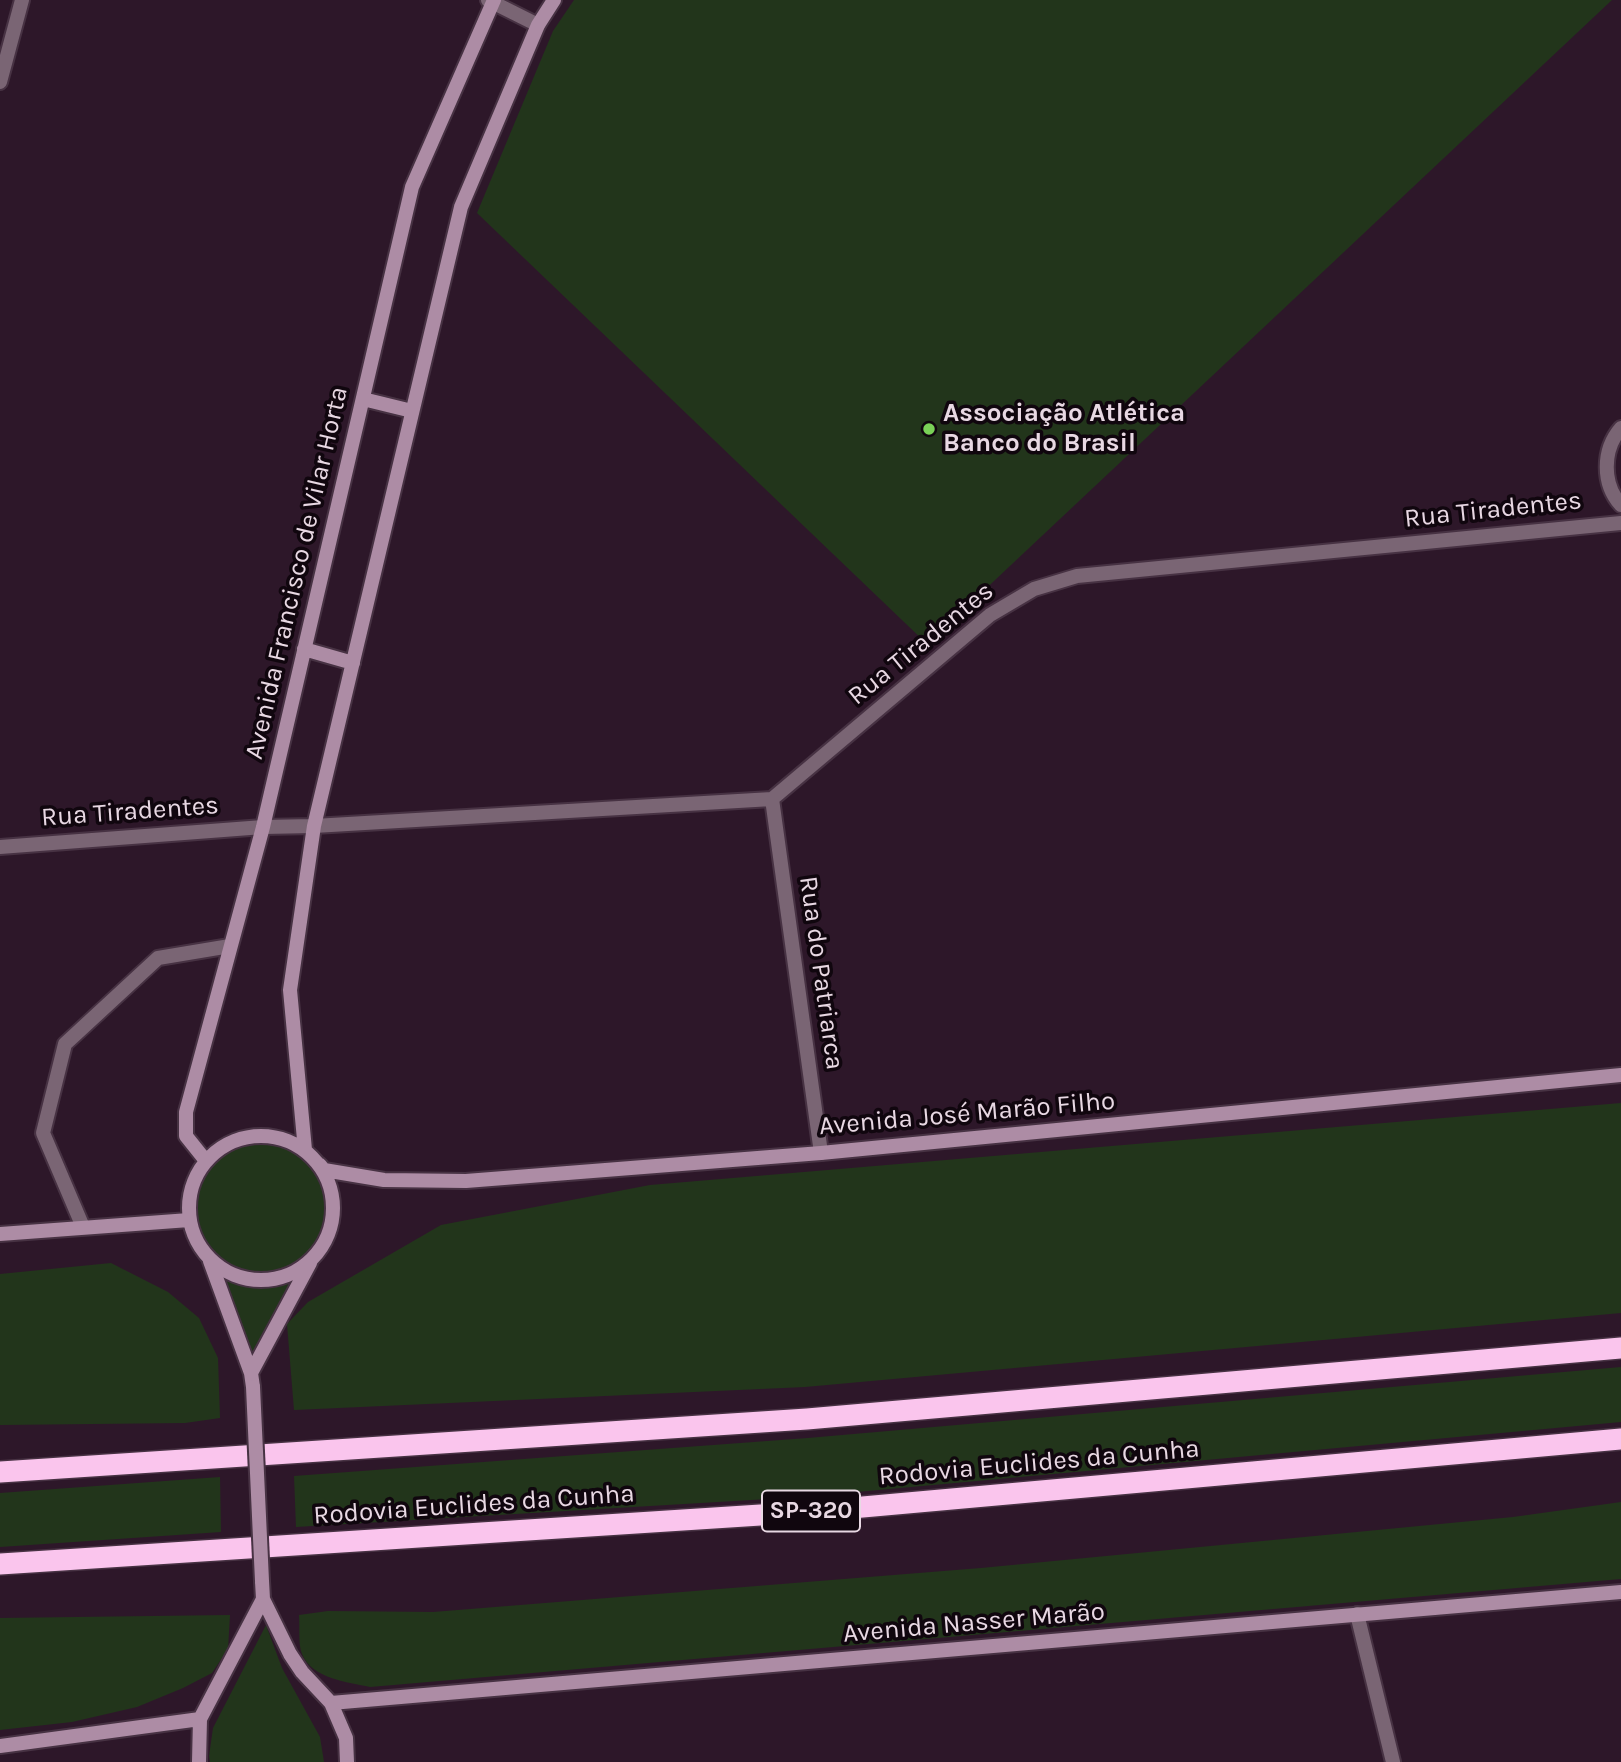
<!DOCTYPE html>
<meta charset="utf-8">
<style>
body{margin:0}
canvas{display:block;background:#2d1729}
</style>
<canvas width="1621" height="1762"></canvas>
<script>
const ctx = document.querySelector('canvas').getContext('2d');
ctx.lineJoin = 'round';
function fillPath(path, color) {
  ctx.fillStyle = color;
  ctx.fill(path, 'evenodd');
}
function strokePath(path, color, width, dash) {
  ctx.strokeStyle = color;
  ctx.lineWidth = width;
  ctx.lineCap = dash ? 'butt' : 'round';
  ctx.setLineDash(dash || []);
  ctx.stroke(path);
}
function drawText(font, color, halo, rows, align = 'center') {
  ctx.font = font + ' Karla,sans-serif';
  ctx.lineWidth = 7;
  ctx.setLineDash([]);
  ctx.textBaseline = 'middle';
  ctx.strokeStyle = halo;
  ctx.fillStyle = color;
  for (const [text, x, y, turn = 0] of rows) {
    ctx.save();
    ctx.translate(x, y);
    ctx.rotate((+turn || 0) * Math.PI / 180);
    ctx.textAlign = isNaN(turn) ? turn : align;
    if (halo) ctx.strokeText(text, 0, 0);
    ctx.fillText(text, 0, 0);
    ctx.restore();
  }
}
fillPath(new Path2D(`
 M574,0H1612L927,644L477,213L553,31Z
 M1621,1103V1313L805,1387L294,1410L287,1324L308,1302L441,1225L650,1185Z
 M196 1209a65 65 0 1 1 130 0a65 65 0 1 1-130 0Z
 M111,1263L168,1292L199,1318L218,1358L220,1418L185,1423L0,1425V1274Z
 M301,1270L251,1361L219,1273C245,1286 276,1286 301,1270Z
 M1621,1367V1422L802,1497L296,1527L294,1476L808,1438Z
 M220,1477L221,1532L0,1547V1493Z
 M1621,1502V1579L370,1687C348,1682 312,1679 302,1654C298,1644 300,1627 299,1615L328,1611L433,1612L981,1568L1513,1517Z
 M230,1615L228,1649L212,1673L183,1688L137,1707L72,1722L0,1730V1618Z
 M266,1625L282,1668L320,1737L324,1762H210L209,1756L213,1728Z`), '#22351b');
const service = new Path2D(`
 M83,1227L43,1133L65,1044L158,958L230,946`);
const minor = new Path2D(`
 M488,0L538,25
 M0,82L22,0
 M1621,428C1602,450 1602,484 1621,505
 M772,799L821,1153
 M0,847L263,827L314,826L772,799L990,615L1034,589L1077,576L1621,523
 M1357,1614L1393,1762`);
const secondary = new Path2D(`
 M363,399L412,411
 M304,649L353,663
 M189 1208a72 72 0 1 1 144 0a72 72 0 1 1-144 0Z
 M305,1150L290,990L314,826L461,207L538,25L554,0
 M206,1161L186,1136V1112L263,827L412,187L494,0
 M320,1165L324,1170L384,1180L466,1181L821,1153L1621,1075
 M0,1234L189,1220
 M210,1261L251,1373L253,1387
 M251,1373L310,1263
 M262,1581L263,1599L290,1654L302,1672L331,1703L346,1738L347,1762
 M331,1703L1621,1592
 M0,1746L200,1719
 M199,1762L200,1719L263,1599`);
const motorway = new Path2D(`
 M0,1472L807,1419L1621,1348
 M0,1564L807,1512L1621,1439`);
strokePath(service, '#473243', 18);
strokePath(minor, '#473243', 18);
strokePath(secondary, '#473243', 18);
strokePath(motorway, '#473243', 24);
strokePath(service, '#7a6574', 14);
strokePath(minor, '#7a6574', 14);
strokePath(secondary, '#ad8ca5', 14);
strokePath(motorway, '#fac5ed', 21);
const secondaryBridge = new Path2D(`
 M253,1387L262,1581`);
strokePath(secondaryBridge, '#473243', 18, []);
strokePath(secondaryBridge, '#ad8ca5', 14);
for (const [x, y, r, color] of [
 [929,429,7,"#79d157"]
]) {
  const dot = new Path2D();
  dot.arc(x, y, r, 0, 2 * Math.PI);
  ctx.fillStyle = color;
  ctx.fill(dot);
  strokePath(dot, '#10060e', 2.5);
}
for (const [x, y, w] of [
 [811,1511,98]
]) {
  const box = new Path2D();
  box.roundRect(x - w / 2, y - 20.5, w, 41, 5);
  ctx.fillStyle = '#10060e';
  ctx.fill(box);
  strokePath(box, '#e8d8e3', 2);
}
drawText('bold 24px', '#e8d8e3', null, [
 ["SP-320",811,1511]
]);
drawText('bold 26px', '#e8d8e3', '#10060e', [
 ["Associação Atlética",943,414],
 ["Banco do Brasil",943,444]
], 'left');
drawText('26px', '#e8d8e3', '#10060e', [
 ["Rua Tiradentes",1493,510,-6],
 ["Avenida Francisco de Vilar Horta",297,573,-77],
 ["Rua Tiradentes",921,644,-39],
 ["Rua Tiradentes",130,812,-4],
 ["Rua do Patriarca",821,973,82],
 ["Avenida José Marão Filho",967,1114,-5],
 ["Rodovia Euclides da Cunha",1039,1463,-5],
 ["Rodovia Euclides da Cunha",474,1505,-4],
 ["Avenida Nasser Marão",974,1623,-5]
]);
</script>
